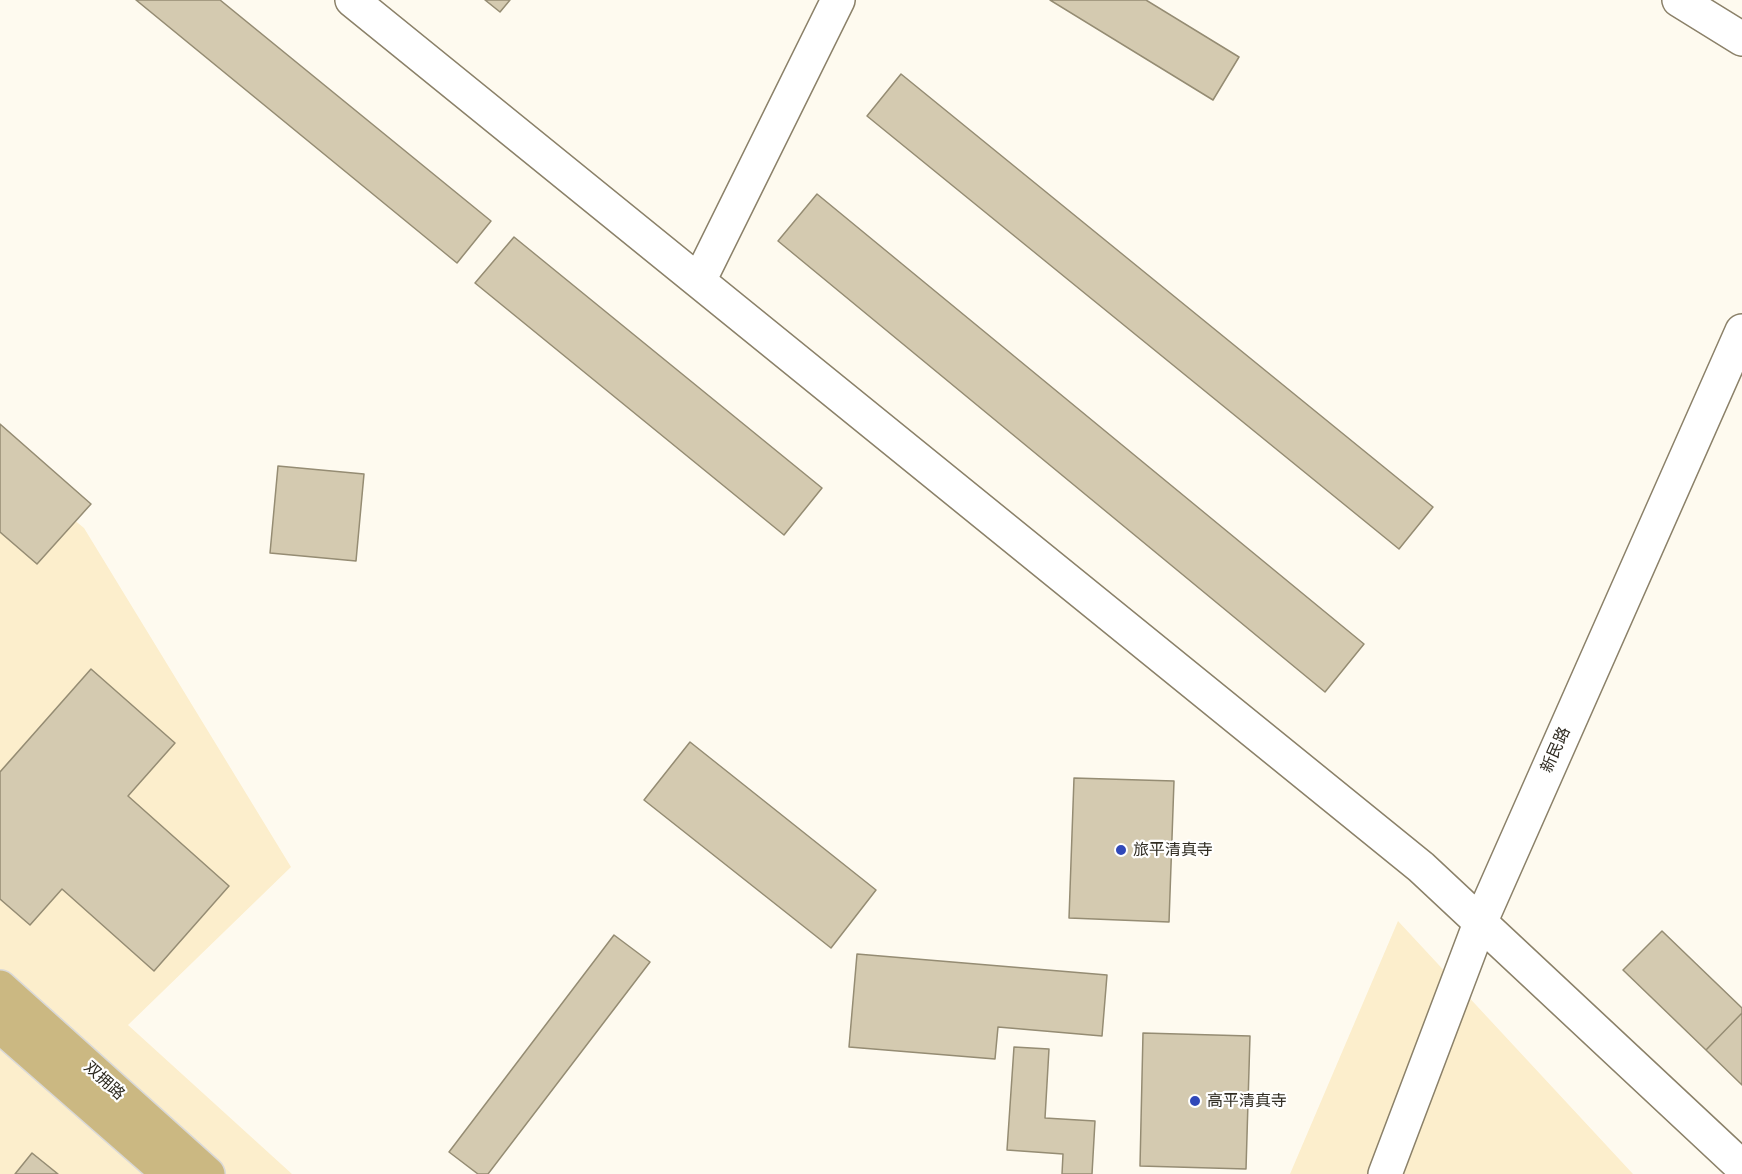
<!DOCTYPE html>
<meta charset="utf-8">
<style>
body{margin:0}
canvas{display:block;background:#fefaef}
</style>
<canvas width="1742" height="1174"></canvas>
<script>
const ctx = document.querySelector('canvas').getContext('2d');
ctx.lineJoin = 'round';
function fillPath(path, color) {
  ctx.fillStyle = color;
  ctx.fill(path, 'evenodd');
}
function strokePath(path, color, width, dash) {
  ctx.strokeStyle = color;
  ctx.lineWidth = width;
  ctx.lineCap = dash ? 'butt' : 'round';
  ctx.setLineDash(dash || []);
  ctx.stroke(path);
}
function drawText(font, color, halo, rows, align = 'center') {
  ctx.font = font + ' "Libre Baskerville","Noto Sans SC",serif';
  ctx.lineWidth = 4.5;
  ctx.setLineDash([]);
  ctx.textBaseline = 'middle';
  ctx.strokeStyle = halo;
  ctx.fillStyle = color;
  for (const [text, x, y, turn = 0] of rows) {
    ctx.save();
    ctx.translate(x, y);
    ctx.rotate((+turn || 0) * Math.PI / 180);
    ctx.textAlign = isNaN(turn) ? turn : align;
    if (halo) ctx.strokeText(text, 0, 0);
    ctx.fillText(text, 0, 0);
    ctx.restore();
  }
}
fillPath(new Path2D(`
 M0,459L84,528L291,867L128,1025L292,1174H0Z
 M1398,921L1633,1174H1290Z`), '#fceecc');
const building = new Path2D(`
 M136,0H220L491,221L457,263Z
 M485,0H510L500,12Z
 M1050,0H1146L1239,57L1213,100Z
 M901,74L1433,507L1399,549L867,116Z
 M817,194L1364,644L1325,692L778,241Z
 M514,237L822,488L784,535L475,283Z
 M0,424L91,504L37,564L0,532Z
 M278,466L364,474L356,561L270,553Z
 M91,669L175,743L128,796L229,886L154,971L62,889L30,925L0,899V772Z
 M690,742L876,890L831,948L644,800Z
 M1074,778L1174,781L1169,922L1069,918Z
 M1662,931L1742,1008V1013L1706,1050L1623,970Z
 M614,935L650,962L488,1174H478L449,1152Z
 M857,954L1107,975L1102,1036L998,1027L995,1059L849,1047Z
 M1742,1013V1085L1706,1050Z
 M1143,1033L1250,1036L1246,1169L1140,1166Z
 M1014,1047L1049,1049L1045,1118L1095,1121L1092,1174H1062L1063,1154L1007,1150Z
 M32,1153L58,1174H15Z`);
fillPath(building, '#d4cab0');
strokePath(building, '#958c73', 1.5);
const minor = new Path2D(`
 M352,0L1421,867L1742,1167
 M1679,0L1742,39
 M699,281L838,0
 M1385,1174L1480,923L1742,331`);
const major = new Path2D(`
 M0,987L208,1174
 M0,1026L169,1174`);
strokePath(minor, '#8b8169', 36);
strokePath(major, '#dad9d7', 36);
strokePath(minor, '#fff', 33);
strokePath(major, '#cbb882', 33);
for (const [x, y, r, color] of [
 [1121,850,6,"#3048b9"],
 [1195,1101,6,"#3048b9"]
]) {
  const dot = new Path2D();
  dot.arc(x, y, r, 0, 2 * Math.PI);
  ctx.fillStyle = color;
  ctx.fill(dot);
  strokePath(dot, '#fff', 2);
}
drawText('16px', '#302c22', '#fff', [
 ["新民路",1556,750,-66],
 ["双拥路",104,1081,42]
]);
drawText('16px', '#302c22', '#fff', [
 ["旅平清真寺",1133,850],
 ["高平清真寺",1207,1101]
], 'left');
</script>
